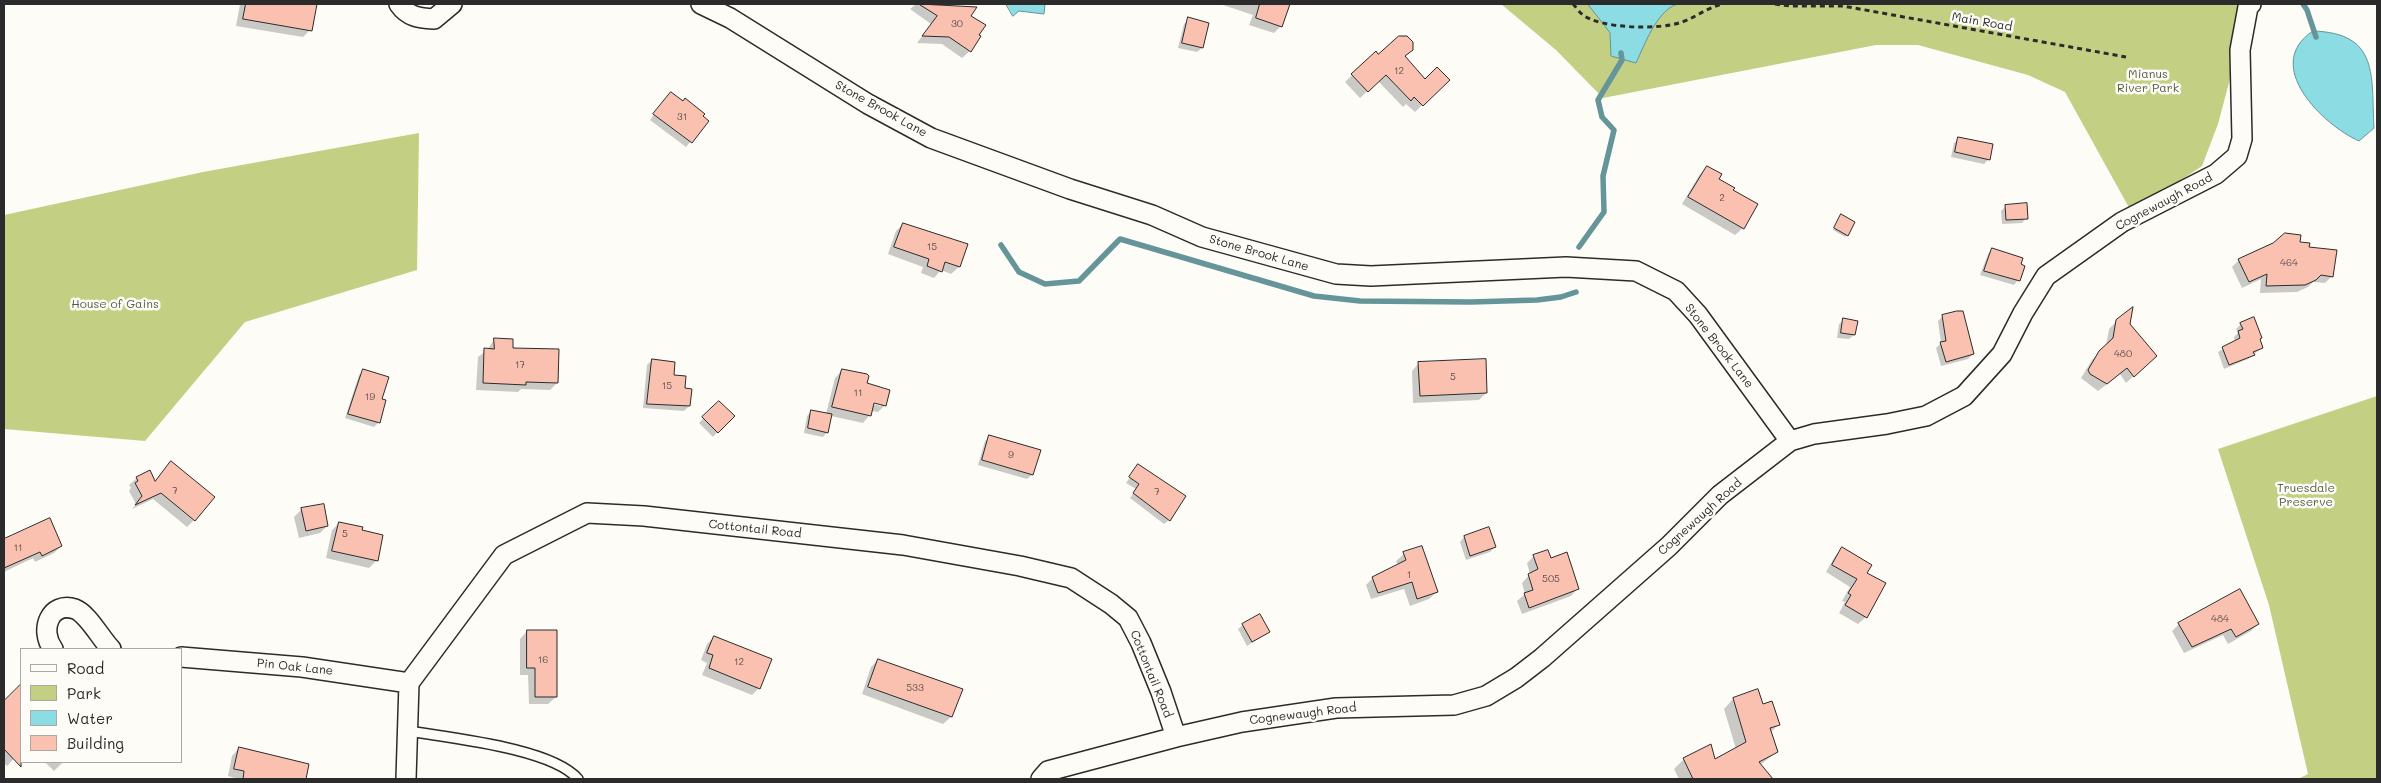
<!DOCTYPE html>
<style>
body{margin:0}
#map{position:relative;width:2381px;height:783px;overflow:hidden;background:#fdfcf7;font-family:Mali,sans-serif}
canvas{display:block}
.frame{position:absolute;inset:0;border:5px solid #2b2b2b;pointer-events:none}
.legend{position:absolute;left:20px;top:648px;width:162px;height:115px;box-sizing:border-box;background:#fdfcf7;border:1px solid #a9a8a5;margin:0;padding:6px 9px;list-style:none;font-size:15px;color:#2b2b2b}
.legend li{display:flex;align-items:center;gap:10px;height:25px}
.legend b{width:25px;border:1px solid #a9a8a5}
</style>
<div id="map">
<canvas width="2381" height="783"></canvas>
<div class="frame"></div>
<ul class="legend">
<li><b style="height:6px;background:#fdfcf7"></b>Road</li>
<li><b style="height:14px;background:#c3d084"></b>Park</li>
<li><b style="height:14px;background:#8bdce3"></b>Water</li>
<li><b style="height:14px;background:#fac1b1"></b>Building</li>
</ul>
</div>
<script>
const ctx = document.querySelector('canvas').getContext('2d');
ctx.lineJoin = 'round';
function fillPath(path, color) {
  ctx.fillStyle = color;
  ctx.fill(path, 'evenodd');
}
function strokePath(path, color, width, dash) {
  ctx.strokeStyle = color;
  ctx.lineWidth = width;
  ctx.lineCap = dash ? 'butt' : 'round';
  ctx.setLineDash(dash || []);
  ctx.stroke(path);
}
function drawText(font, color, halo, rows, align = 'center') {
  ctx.font = font + ' Mali,sans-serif';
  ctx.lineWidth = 5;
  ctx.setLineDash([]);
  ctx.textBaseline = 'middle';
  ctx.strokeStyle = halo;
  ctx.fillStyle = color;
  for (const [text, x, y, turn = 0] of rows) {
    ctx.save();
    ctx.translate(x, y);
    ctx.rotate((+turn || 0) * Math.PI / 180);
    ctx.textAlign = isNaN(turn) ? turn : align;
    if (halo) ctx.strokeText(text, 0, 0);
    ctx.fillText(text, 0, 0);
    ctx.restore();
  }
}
fillPath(new Path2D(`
 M1501,4H2256L2247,15L2218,124L2202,166L2132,213L2065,92L2028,75L1918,45H1876L1603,98L1556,50Z
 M419,133L417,270L245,322L145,441L4,429V215L203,172Z
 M2377,396V779H2298L2308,774L2269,605L2218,449Z`), '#c3d084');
const water = new Path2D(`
 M1006,4H1045L1044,14L1019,11L1013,16Z
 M1588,4H1677C1656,12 1645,44 1636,63L1611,56L1610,33Z
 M2313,31C2380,33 2371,76 2374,128L2359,141C2323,125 2261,65 2313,31Z`);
fillPath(water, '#8bdce3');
strokePath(water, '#659599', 1);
fillPath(new Path2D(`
 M240,4H308L315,5L310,30L303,37L236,26Z
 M916,4L975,8L969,17L970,51L962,58L942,44L917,43L931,24L910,9Z
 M1220,4H1289L1281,26L1274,33L1249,25L1253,15Z
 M1189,19L1202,48L1197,52L1178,48L1184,24Z
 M1412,49L1404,57L1425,81L1448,80L1415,112L1406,104L1403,107L1378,81L1360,98L1345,82L1376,52L1378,55Z
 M666,98L708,121L686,147L650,120Z
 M1959,139L1989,159L1984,164L1951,157L1954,143Z
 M1707,167L1717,179L1743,228L1735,235L1682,204L1700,174Z
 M2006,206L2026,218L2022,223L2002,224L2001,211Z
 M1840,218L1847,235L1845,237L1833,230Z
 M903,224L967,244L959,267L951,274L941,270L934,278L921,273L923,267L888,254L896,231Z
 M2299,243L2332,276L2325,283L2313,282L2308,287L2297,292L2260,293L2261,279L2242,288L2232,267L2239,260Z
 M1992,249L2018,280L2014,285L1980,275L1988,254Z
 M1943,316L1973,354L1968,359L1941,366L1936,348L1941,343L1938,321Z
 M1844,320L1854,335L1849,339L1837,338L1839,324Z
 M2117,321L2148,363L2126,383L2120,374L2098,391L2081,378L2092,360L2106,346L2109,329Z
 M2241,324L2259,339L2262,348L2248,359L2224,369L2218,352L2235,342L2234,337L2238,333L2236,329Z
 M494,340L512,349L557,383L550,390L521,389L518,392L476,390L478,357L487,350Z
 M652,360L672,376L683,390L689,406L684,411L643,408L647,365Z
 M1419,363L1486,393L1479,400L1413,403L1412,371Z
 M842,370L866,384L885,405L878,412L871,411L870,415L863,423L831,416L827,432L823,437L804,433L807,416L812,411L826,414L835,378ZM869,400L881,403V406L868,403Z
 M364,371L380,400L379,422L374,427L345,418L359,375Z
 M719,402L733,416L713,437L699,423Z
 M990,437L1032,475L1027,479L978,465L985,441Z
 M1138,466L1169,520L1164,524L1130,498L1136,489L1126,483Z
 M137,478L154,482L194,520L187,527L153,499L132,509L136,504L129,491L131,488L129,485Z
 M302,509L327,526L320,533L299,538L294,517Z
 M50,519L61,546L54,553L35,562L33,558L4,572V541Z
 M339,523L382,536L376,561L369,568L326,558L332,530Z
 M1489,529L1495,547L1490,552L1466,560L1460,542L1464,537Z
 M1842,549L1865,573L1866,617L1858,624L1839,613L1845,602L1842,601L1850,587L1826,572L1835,556Z
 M1404,554L1437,592L1429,599L1410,606L1404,589L1371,599L1366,585L1373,578L1398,565L1396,561Z
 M1534,556L1550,559L1578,588L1571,596L1522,614L1517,601L1525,594L1522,583L1530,574L1527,563Z
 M2179,624H2258L2251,631L2228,644L2223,635L2184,653L2172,631Z
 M1243,625L1269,632L1247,646L1238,629Z
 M527,631L556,697L548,704H529L528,675H520V639Z
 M714,637L759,688L752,695L702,675L707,663L701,660L707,644Z
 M878,660L951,717L943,724L862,694L871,667Z
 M17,690L21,694V751L7,766L4,763V703Z
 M1733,699L1762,706L1779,724L1771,732L1777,752L1760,765L1771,779H1679L1674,769L1684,759L1714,761L1736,749L1724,709Z
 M239,748L308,765L305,779H238L228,776L232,756Z
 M45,762H63L54,771Z`), '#0003');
strokePath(new Path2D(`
 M2303,4L2307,10L2316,37
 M1001,245L1019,272L1045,284L1079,281L1120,239L1314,296L1360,301L1471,302L1537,300L1561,297L1576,292
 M1579,247L1604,212L1603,176L1614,130L1602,117L1598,100L1622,60L1621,53`), '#659599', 5.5);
const building = new Path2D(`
 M246,4H317L312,31L243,19Z
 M919,4L977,7L971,16L986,25L979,35L981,36L971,52L949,37L922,36L937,16Z
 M1260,4H1290L1282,27L1256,18Z
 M1188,17L1209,23L1203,48L1182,43Z
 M1399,36H1407L1413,42V50L1405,56L1425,79L1437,67L1450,80L1423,106L1414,97L1411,101L1386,75L1368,92L1351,74L1376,51L1378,54Z
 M671,92L683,101L685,98L705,114L703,116L709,121L692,143L653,114Z
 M1958,137L1993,144L1990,160L1955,152Z
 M1707,166L1722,174L1719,179L1735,188L1733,190L1758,204L1744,229L1688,197Z
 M2027,203L2028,219L2006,220L2005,205Z
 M1841,214L1855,222L1848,236L1834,228Z
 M903,223L968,244L960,267L945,262L942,272L927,266L929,259L894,247Z
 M2285,233L2301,235L2300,242L2310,243L2309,247L2337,250L2333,277L2321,275L2316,280L2305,285L2266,286L2267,274L2249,282L2238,259L2273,243Z
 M1992,248L2023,258L2021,264L2025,266L2020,281L1984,271Z
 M2133,307L2130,324L2157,356L2134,377L2127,368L2107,384L2090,374L2088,370L2099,351L2113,338L2116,320Z
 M1957,311H1963L1974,354L1946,362L1940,342L1946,341L1942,315Z
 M2254,317L2262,338L2260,339L2263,348L2253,352L2255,355L2229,365L2222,347L2240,338L2238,331L2243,329L2240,323Z
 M1843,318L1858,321L1855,335L1841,333Z
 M494,338L513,339V348L559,349L558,383L526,382V385L483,383L484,348L494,349Z
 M652,359L675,362L674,375L686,376L685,388L692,389L690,406L647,404Z
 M1486,359L1487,393L1420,396L1418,362Z
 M363,369L389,377L382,399L386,400L380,423L348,414Z
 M842,369L867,374L869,376L867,383L890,390L886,406L874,403L871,416L832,407Z
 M719,401L735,416L718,433L702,417Z
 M811,410L832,414L828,433L808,428Z
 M989,435L1041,450L1033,475L982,460Z
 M171,461L215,497L195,521L161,493L135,505L142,496L135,483L138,481L136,477L150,470L155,481Z
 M1138,464L1186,496L1170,521L1133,493L1139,484L1129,477Z
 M324,504L328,526L306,531L301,508Z
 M50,518L62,546L42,556L40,552L4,568V539Z
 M339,522L363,527L362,530L383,535L378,561L332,551Z
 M1489,527L1496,547L1470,556L1464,536Z
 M1422,546L1438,592L1417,599L1412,582L1378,593L1372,577L1406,560L1403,552Z
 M1842,547L1872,565L1867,573L1886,583L1867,618L1845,605L1851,595L1848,593L1857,579L1832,565Z
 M1548,550L1551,558L1567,552L1579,589L1529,608L1524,593L1533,590L1528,574L1538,569L1533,555Z
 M2240,589L2259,624L2236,637L2231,629L2192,647L2178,623Z
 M1260,614L1270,632L1252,642L1242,624Z
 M527,630H557V697H535V668H527Z
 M714,636L772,659L760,689L709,668L713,655L707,653Z
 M878,659L963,689L952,717L868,687Z
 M21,684V767L4,749V701Z
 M1758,689L1763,704L1772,701L1780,725L1770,728L1778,752L1759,762L1773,779H1693L1683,758L1711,744L1715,759L1746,742L1733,698Z
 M239,747L309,764L306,779H243L244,771L234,769Z`);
fillPath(building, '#fac1b1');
strokePath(building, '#2b2b2b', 1);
const lane = new Path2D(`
 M409,731C449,738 552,748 578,779`);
const street = new Path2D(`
 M399,4C408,17 419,18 434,19L452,4
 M701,4L730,18L868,104L931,138L1070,189L1152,215L1202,237L1336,274L1371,276L1566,267L1636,271L1676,291L1698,315L1790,441
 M53,649C39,630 50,601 75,609C88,614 101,639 111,649
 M181,657L302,667L409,683
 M406,779L409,683L504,555L587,513L644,516L903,545L1020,566L1071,578L1111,604L1128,618L1141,643L1161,692L1176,737
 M1041,779L1048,771L1176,737L1242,722L1336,708L1454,705L1486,696L1516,678L1542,658L1669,546L1720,495L1790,441L1814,434L1887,424L1926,416L1964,396L2002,354L2023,313L2046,276L2122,222L2216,174L2237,156L2242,139L2240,50L2248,7L2251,4`);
strokePath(lane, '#2b2b2b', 12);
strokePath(street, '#2b2b2b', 22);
strokePath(new Path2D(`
 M1573,4C1576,7 1579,12 1583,15C1602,29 1660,30 1682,22C1697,17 1707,7 1724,4
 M1775,4L1790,6H1843L2126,57`), '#2b2b2b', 3, [5, 4]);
strokePath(lane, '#fdfcf7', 9);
strokePath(street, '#fdfcf7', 19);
drawText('10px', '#5f504c', null, [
 ["30",957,24],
 ["12",1399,71],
 ["31",682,117],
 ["2",1722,198],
 ["15",932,247],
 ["464",2289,263],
 ["480",2123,354],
 ["17",520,365],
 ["5",1453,377],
 ["15",667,386],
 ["11",858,393],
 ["19",370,397],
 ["9",1011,455],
 ["7",175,491],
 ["7",1157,492],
 ["5",345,534],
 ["11",18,548],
 ["1",1409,575],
 ["505",1551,579],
 ["484",2220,619],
 ["16",543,660],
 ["12",739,662],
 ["533",915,688]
]);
drawText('12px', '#2b2b2b', '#fdfcf7', [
 ["Main Road",1982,22,10],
 ["Stone Brook Lane",881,109,29],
 ["Cognewaugh Road",2164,202,-28],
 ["Stone Brook Lane",1259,253,16],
 ["Stone Brook Lane",1719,346,52],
 ["Cognewaugh Road",1700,517,-42],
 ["Cottontail Road",755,529,6],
 ["Pin Oak Lane",295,667,6],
 ["Cottontail Road",1151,674,68],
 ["Cognewaugh Road",1303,714,-7]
]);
drawText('12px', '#595d46', '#fdfcf7', [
 ["Mianus",2148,74],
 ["River Park",2148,88],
 ["House of Gains",115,304],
 ["Truesdale",2306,488],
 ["Preserve",2306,502]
]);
</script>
